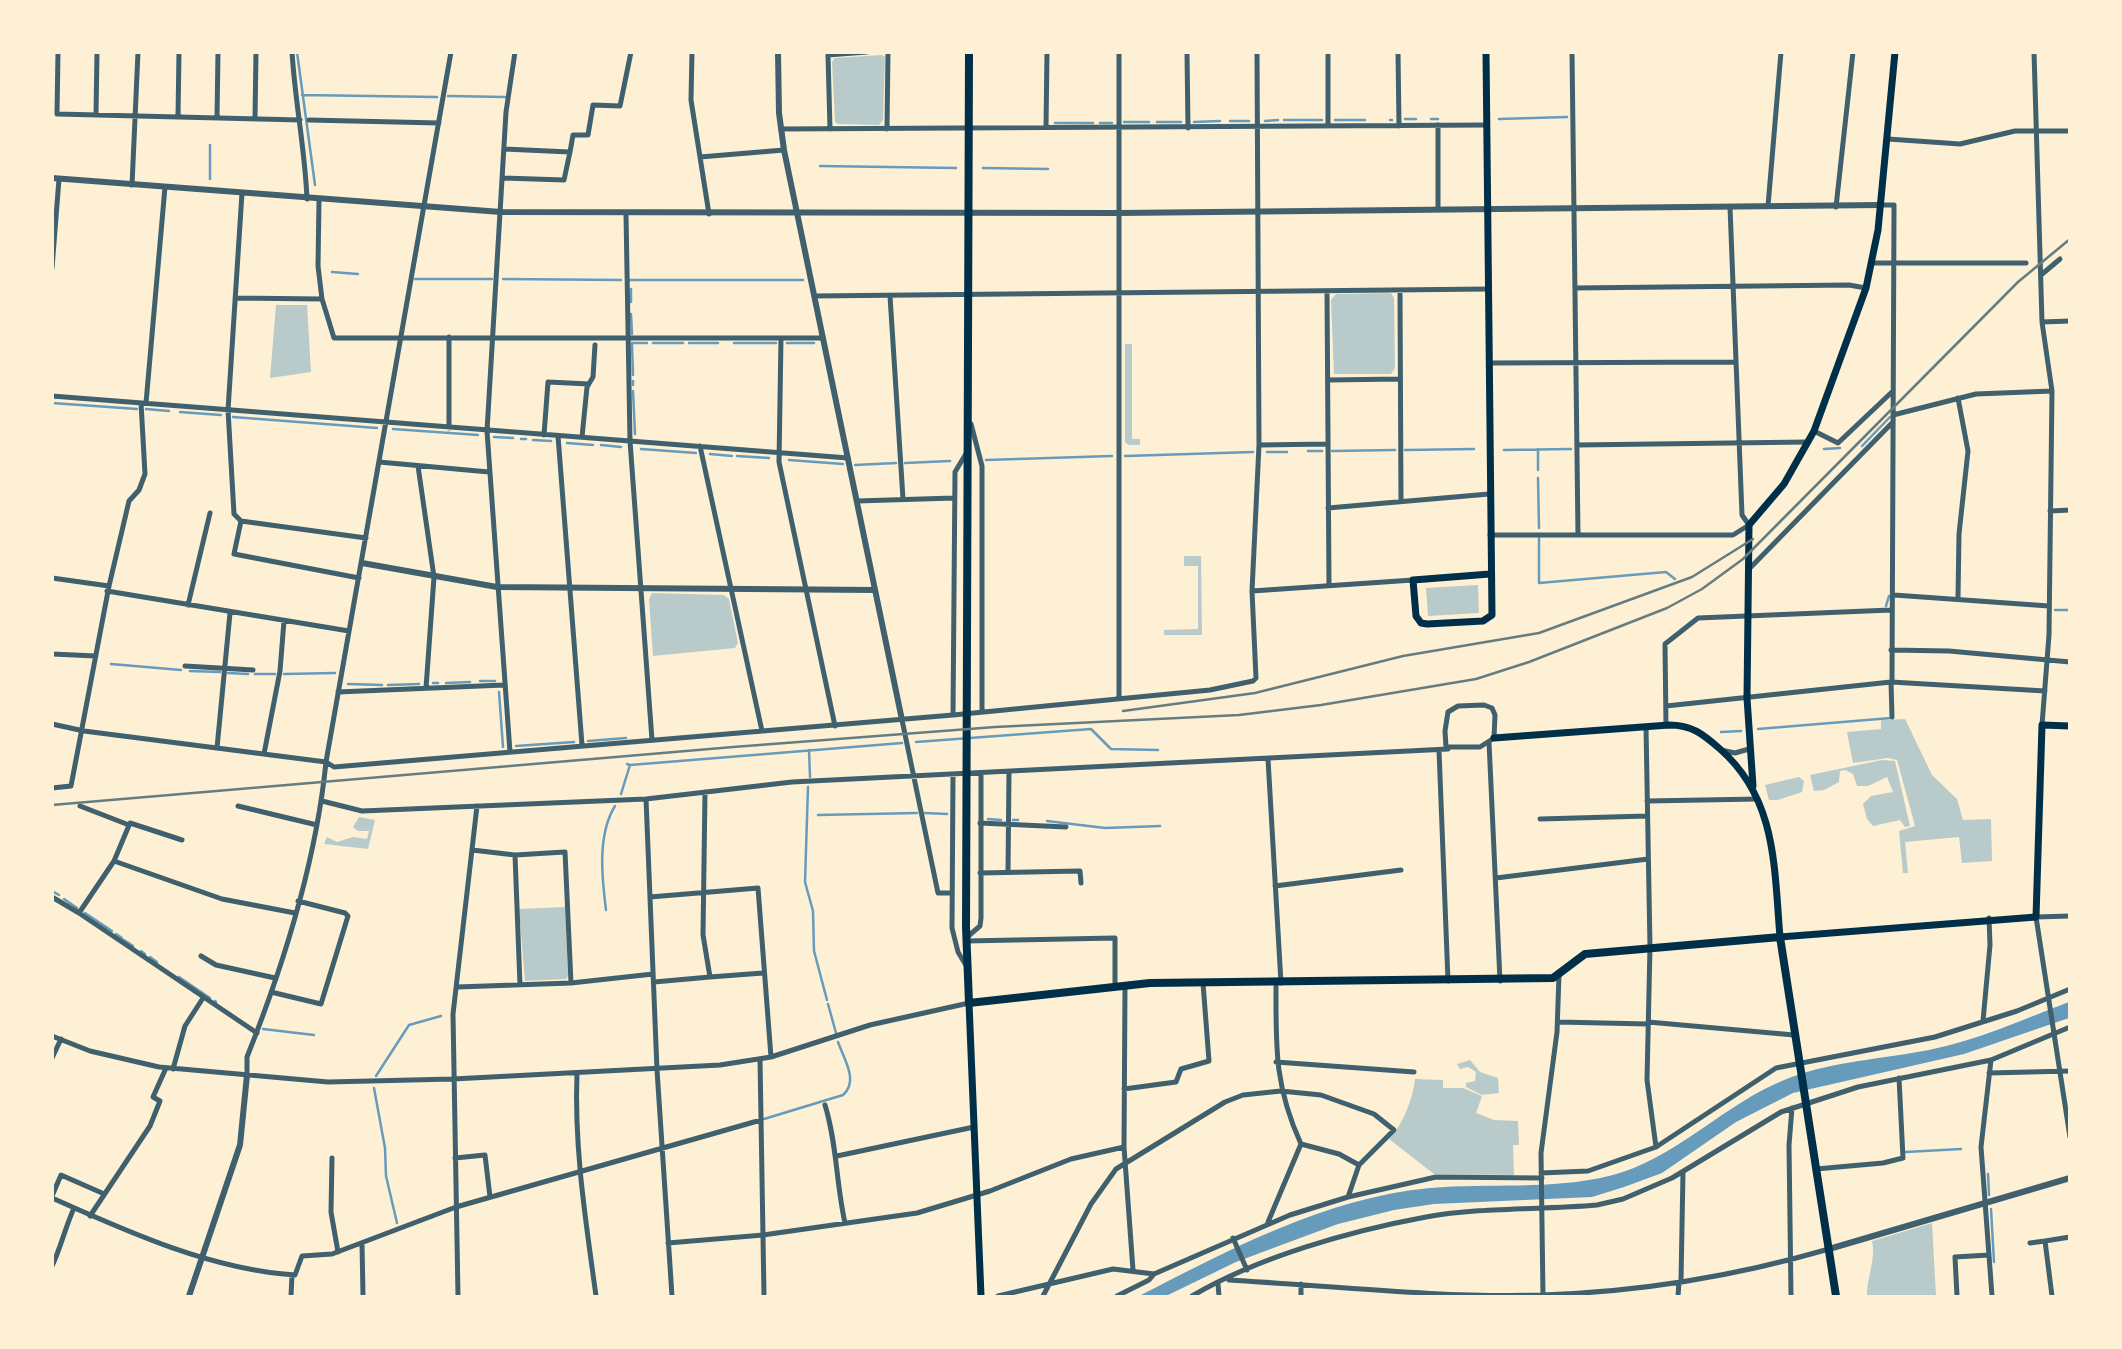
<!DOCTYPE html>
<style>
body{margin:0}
#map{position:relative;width:2122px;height:1349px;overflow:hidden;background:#fdf0d5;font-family:"PT Serif",serif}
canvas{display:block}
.frame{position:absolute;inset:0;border:54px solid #fdf0d5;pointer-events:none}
</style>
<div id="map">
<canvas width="2122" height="1349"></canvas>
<div class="frame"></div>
</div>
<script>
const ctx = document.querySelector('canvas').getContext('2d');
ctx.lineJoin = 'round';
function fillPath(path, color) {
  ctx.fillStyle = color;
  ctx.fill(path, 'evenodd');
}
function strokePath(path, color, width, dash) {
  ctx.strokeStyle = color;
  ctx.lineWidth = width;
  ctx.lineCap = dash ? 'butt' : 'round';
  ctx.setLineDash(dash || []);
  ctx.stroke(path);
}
fillPath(new Path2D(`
 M882,55L885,57L883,120L879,125L838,124L835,122L832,62L835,58Z
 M1391,293L1394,298L1395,368L1391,374H1334L1331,300L1336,294Z
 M276,305H307L311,372L270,378Z
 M1125,344H1132V439H1140V445H1129L1125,442Z
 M1184,556H1201L1202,635H1164V630L1198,629V566H1184Z
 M1478,585L1479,613L1428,616L1426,588Z
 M652,593L724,595L729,599L738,643L735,648L653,656L649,599Z
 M1905,719L1932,775L1957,799L1963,820L1991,819L1992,861L1962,863L1959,837L1905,842L1908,873H1903L1899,831L1915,826L1897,760L1888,758L1853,763L1847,732L1881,729V720Z
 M1882,760L1895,761L1910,826L1905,827L1900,820L1873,826L1867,819L1863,804L1871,796L1893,792L1887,777L1868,786H1857L1853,774L1845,770L1840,771L1839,782L1824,790L1814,791L1810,775Z
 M1799,777L1804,781L1802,792L1778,800H1769L1765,785Z
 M359,817L375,820L368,849L324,844L327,837L337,842L353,837L367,839L369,831H358L353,827Z
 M565,907L568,976L566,979L525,981L519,909Z
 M1470,1060L1480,1072L1498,1078L1499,1093L1482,1095L1466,1087V1083L1475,1081L1476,1072L1468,1067L1460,1069L1457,1064Z
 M1415,1079L1443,1080V1088H1463L1482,1096L1476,1113L1494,1120L1518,1121L1519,1145H1513L1514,1175L1434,1174L1389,1139C1403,1125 1413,1098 1415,1079Z
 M1932,1223L1936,1296H1867C1867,1276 1876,1261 1872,1241Z`), '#b9caca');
fillPath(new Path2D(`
 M2069,1002V1018L1964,1054L1793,1093L1736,1122L1662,1173L1624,1187L1592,1197L1434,1204L1394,1210L1338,1224L1284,1244L1236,1262L1166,1296H1139C1231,1249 1325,1198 1430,1188C1489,1183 1551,1190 1609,1176C1676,1160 1725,1102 1789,1078C1834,1061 1883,1059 1929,1050C1978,1040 2024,1019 2069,1002Z`), '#669bbc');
strokePath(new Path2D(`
 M297,52L315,185
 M302,95L437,97
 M448,96L505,97
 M1405,119H1416
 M1431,119H1438
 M1499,119L1567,117
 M1284,120H1322
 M1335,120H1365
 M1390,120H1392
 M1230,121H1249
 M1265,121L1278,120
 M1124,122H1149
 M1157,122H1181
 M1194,122L1220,121
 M1055,123H1093
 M1100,123H1112
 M210,145V179
 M820,166L956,168
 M983,168L1048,169
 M332,272L358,274
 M415,279H492
 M503,279L621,280
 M630,280H803
 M631,289V302
 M631,314L632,334
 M632,343H647
 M653,343H683
 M689,343H718
 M734,343H776
 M787,343H814
 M632,344L633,375
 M633,381V385
 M633,391L635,434
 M52,403L137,409
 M146,409L169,411
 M180,412L221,415
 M233,417L377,428
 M393,429L478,435
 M494,437L513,438
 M521,439H526
 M533,440L551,441
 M567,443L593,445
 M601,445L621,447
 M1862,446L1890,417
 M641,449L696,453
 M1538,449V470
 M1824,449L1840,448
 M1405,450L1474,449
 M1504,450L1571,449
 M1308,451H1322
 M1332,451L1395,450
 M1267,452H1287
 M710,454L732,456
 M737,456L769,458
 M1125,456L1253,452
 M789,460L843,464
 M986,460L1112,456
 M905,463L950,461
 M855,465L896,463
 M1538,478L1539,528
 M1539,537V583L1666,572L1675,579
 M1886,606L1889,596
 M2055,610H2070
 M111,664L181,670
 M190,671L220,672
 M228,673L248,674
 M255,674H275
 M284,674L335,673
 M480,681H495
 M433,683H438
 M446,683L470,682
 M348,684L382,685
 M388,685L419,684
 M499,692L503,747
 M1758,729L1891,718
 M1721,732L1741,731
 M588,741L626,738
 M916,742L1091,729L1111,749L1158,750
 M516,746L574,742
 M809,750L810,777
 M630,765L902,743
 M808,787L805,882L813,911L814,951L827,1000
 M621,794L630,765L627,764
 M925,813L947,814
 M818,815L917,813
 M988,819L1001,820
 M1013,820H1018
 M1047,821L1105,828L1160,826
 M52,891L59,895
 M64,899L77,908
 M606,910C602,878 597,835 615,806
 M85,913L112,931
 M116,934L122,938
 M124,940L133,946
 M141,951L145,954
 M150,957L157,962
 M179,977L210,998
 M215,1001L216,1002
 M828,1004L836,1033
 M263,1029L314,1035
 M376,1076L409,1025L441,1016
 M374,1088L385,1148L386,1176L397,1223
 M764,1119L843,1095C859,1081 844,1059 838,1042
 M1906,1152L1961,1149
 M1988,1174L1989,1195
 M1991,1209L1994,1262`), '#669bbc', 2.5);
strokePath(new Path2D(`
 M58,52L57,114L300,120
 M292,52C295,102 305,149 307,199
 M692,52L691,100L709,214
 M1187,52L1188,128
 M1328,52V126
 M1398,52L1399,126
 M1572,52L1578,534
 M2034,52L2042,322L2052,391L2049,635L2042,725
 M96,115L97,52
 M178,117L179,52
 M217,118L218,52
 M255,119L256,52
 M309,120L439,123
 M1046,127L1047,52
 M781,129L1487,125
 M830,129L828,55L867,52
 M887,129L888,52
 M1888,139L1960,144L2015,131H2070
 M504,149L570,152L573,135H588L593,105L620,106L631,52
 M700,157L784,150
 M503,178L564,180L570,152
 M132,185L138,52
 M242,193L228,410L234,514L241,521L366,538
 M1880,205H1894V209L1892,682
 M1768,206L1781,52
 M1836,207L1853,52
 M1438,209V125
 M626,214L630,441L652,740
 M1873,263H2026
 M52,268L59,179
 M2041,275L2060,259
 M1575,288L1849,285L1866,288
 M1400,290L1401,502
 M1327,291L1329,585
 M814,296L1488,289
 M890,296L903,499
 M235,298L322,299L318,266L319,200
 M322,299L334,338H823
 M2042,322L2070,321
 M449,337V428
 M781,338L779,462L835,726
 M1489,363L1734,362
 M1328,380L1400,379
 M52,396L848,458
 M146,403L165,187
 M1893,415L1976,394L2052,391
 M971,424L982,466V712
 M1814,431L1838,443L1893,391
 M544,435L548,382L589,384
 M558,436L582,745
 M582,437L587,387L593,377L595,345
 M1259,445L1328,444
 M1577,445L1808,442
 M700,446L762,731
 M379,462L489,472
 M418,466L434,577L426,688
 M857,501L954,498
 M1328,508L1489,494
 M2050,511L2070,510
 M241,521L234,554L359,578
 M1490,535H1733L1749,525L1742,515L1730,207
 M1751,567L1892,423
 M52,578L109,586
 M107,591L349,631
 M1252,591L1413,580
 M1894,595L2049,606
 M1958,598L1959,534L1968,451L1958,398
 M188,605L210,513
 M1891,650L1949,651L2070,662
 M52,654L96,656
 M185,666L253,670
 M1891,682L1892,717
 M338,692L504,685
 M1119,699V52
 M1484,705L1492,708L1495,715L1494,738L1480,747H1446L1445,731L1448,712L1458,706Z
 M1666,706L1891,682L2045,691
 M953,715L955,472L967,452
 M902,720L938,893H952
 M52,724L84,731L326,762L334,767L953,715L1210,690L1253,681L1256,678L1252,591L1259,445L1257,52
 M1666,726L1665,644L1698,618L1891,610
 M1646,727L1650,947L1647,1080L1656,1147
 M1489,742L1500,981
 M217,748L230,613
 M1439,750L1448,981
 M1721,750L1735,753L1749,749
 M510,752L487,431L506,112L515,52
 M264,754L280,671L284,621
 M1268,759L1281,983
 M953,775L952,928L958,952L967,967
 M52,788L71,786L109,586L129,501L139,490L145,474L141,403
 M646,799L657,1070L672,1296
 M322,801L362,811L646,799L792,782L1448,749
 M1647,801L1758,799
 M80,806L129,825
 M238,806L317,825
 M1540,819L1647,816
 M980,823L1066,827
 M472,850L515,855L565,852L571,983
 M515,855L520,985
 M114,861L130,823L182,840
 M1008,872L1009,772
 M980,873L1080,871L1081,883
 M1496,878L1648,859
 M1275,886L1401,870
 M52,897L79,913L114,861L222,899L295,913
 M650,897L758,888L771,1057
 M79,913L257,1033
 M2070,916L2036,917L2070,1137
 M966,938L980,926L981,918V774
 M966,941L1115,938V988
 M201,956L216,965L275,978
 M710,977L763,973
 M654,982L710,977L703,935L705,792
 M1125,986L1124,1147L1133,1270
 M457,987L571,983L653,974
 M271,992L321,1004L348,916L345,913L298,901
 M1983,1021L1990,945L1989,918
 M1558,1022L1648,1024
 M1648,1022L1794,1035
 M52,1036L90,1051L159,1067L328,1082L453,1079L720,1065L771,1057L870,1025L969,1003
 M52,1058L61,1039
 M760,1059L764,1296
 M1991,1060L1981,1147L1992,1296
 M1276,1062L1414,1072
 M173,1069L185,1026L203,998
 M577,1073C574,1149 586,1222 596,1296
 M1989,1073L2070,1071
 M247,1075V1057C284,964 316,862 326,762L451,52
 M1124,1089L1176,1082L1181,1069L1209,1061L1203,983
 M825,1105C837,1144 836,1183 845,1223
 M1301,1144L1339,1154L1359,1165
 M837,1156L974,1127
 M332,1158L331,1212L338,1252
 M455,1158L485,1155L490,1197
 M1816,1169L1883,1163L1903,1158L1899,1078
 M1541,1173L1588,1171L1656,1147L1776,1068L1935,1037L2017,1011L2070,989
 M52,1196L61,1175L102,1193
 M52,1198C128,1232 212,1270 295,1275L302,1256L332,1254L456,1207L761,1120
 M90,1216L150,1126L160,1101L153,1097L166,1068
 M1268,1222L1301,1144C1274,1085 1276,1046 1276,984
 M1233,1238L1247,1270
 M362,1243L363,1296
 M668,1243L763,1235L917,1213L990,1191L1071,1159L1124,1147
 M2030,1243L2045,1241
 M52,1266C61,1247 65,1228 74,1208
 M1229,1280C1333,1286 1438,1298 1542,1295C1638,1292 1736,1276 1829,1249
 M1681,1281L1683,1172
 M1218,1284L1219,1296
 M1301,1284V1296
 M291,1296L292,1275
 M458,1296L453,1014L477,806
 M998,1296L1113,1269L1154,1274L1290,1215L1348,1197L1436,1177L1542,1178
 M1043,1296L1091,1204L1116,1169L1225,1102L1243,1095L1281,1091L1321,1095L1374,1114L1394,1130L1359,1165L1348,1197
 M1117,1296L1149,1280L1154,1274
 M1192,1296C1258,1257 1350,1231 1426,1217C1481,1207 1541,1210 1597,1205L1623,1199L1672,1178L1781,1112L1858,1087L1991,1060L2070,1027
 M1543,1296L1541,1153L1557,1032L1559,975
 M1678,1296L1679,1282
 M1791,1296L1789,1145L1792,1108
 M1957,1296L1955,1257L1989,1255
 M2052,1296L2045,1241L2070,1237`), '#3f606c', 5);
strokePath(new Path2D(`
 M778,52L779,113L784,150L902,720
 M52,178L501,212L1119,213L1880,205
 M362,563L497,587L875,590
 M1829,1249L2070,1178
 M189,1296L240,1145L247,1075`), '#3f606c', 6);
strokePath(new Path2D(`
 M1486,52L1492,615L1483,621L1427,624L1421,623L1416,616L1413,580L1490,574
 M1494,738L1669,725C1692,725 1703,734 1720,749C1777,799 1774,867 1780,937L2036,917L2042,725L2070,726
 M1753,786L1747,698L1749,525L1784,484L1814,431L1866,288L1878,230L1895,52
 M969,1003L981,1296`), '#003049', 7);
strokePath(new Path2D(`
 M969,52L966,927L969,1003L1150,983L1553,978L1585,954L1780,937L1836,1296`), '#003049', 8);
strokePath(new Path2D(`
 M1123,711L1255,693L1403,656L1539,633L1692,577L1753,539
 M52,805L733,747L995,727L1239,715L1321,705L1476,679L1529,662L1667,608L1702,589L1743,559L2018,282L2070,239`), '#657d81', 2.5);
</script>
